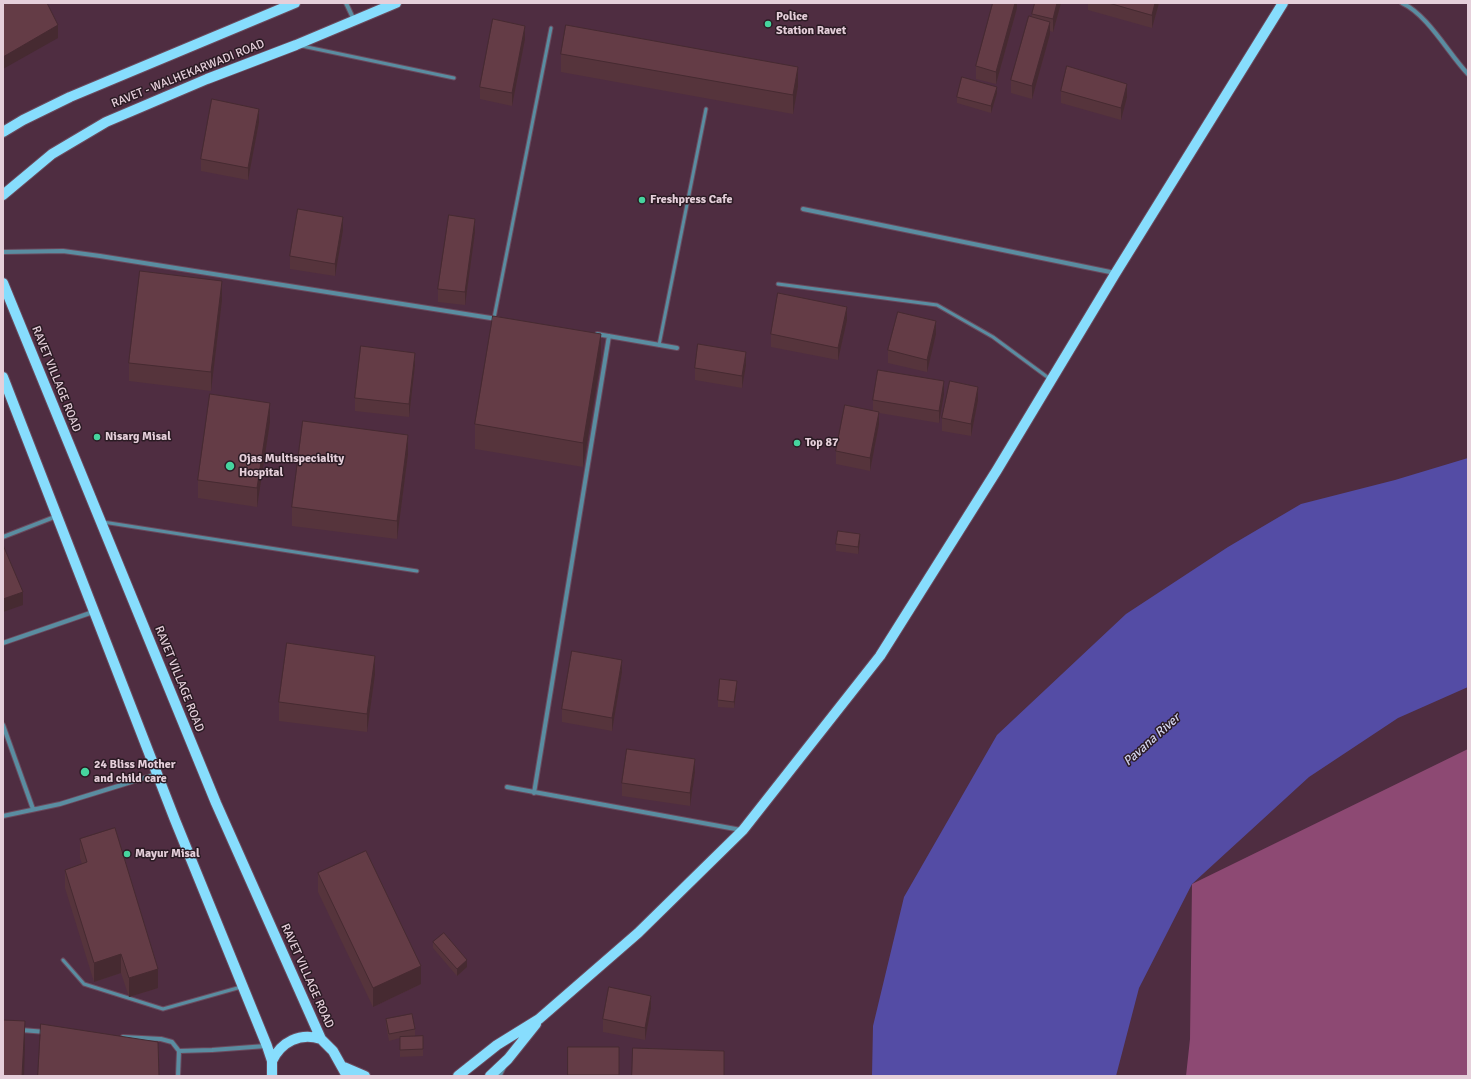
<!DOCTYPE html>
<style>
body{margin:0}
#map{position:relative;width:1471px;height:1079px;overflow:hidden;background:#4f2d41;font-family:Signika,sans-serif}
canvas{display:block}
.frame{position:absolute;inset:0;border:4px solid #e5cfda;pointer-events:none}
</style>
<div id="map">
<canvas width="1471" height="1079"></canvas>
<div class="frame"></div>
</div>
<script>
const ctx = document.querySelector('canvas').getContext('2d');
ctx.lineJoin = 'round';
function fillPath(path, color) {
  ctx.fillStyle = color;
  ctx.fill(path, 'evenodd');
}
function strokePath(path, color, width, dash) {
  ctx.strokeStyle = color;
  ctx.lineWidth = width;
  ctx.lineCap = dash ? 'butt' : 'round';
  ctx.setLineDash(dash || []);
  ctx.stroke(path);
}
function drawText(font, color, halo, rows, align = 'center') {
  ctx.font = font + ' Signika,sans-serif';
  ctx.lineWidth = 3;
  ctx.setLineDash([]);
  ctx.textBaseline = 'middle';
  ctx.strokeStyle = halo;
  ctx.fillStyle = color;
  for (const [text, x, y, turn = 0] of rows) {
    ctx.save();
    ctx.translate(x, y);
    ctx.rotate((+turn || 0) * Math.PI / 180);
    ctx.textAlign = isNaN(turn) ? turn : align;
    if (halo) ctx.strokeText(text, 0, 0);
    ctx.fillText(text, 0, 0);
    ctx.restore();
  }
}
fillPath(new Path2D(`
 M1468,749V1076H1186L1190,1039L1192,884Z`), '#8d4973');
fillPath(new Path2D(`
 M1468,458V687L1398,718L1309,777L1192,884L1139,988L1116,1076H872L873,1026L904,897L997,735L1126,614L1228,547L1301,504L1395,480Z`), '#544ca5');
const lane = new Path2D(`
 M302,46L454,78
 M778,284L937,305L993,337L1050,379
 M494,318L551,28
 M659,345L706,109
 M103,522L417,571
 M63,960L84,984L163,1009L241,987
 M500,1076L504,1068`);
const street = new Path2D(`
 M346,3L354,20
 M1402,3C1428,15 1448,53 1468,74
 M803,209L1115,273
 M3,252L63,251L100,256L497,319
 M597,334L677,348
 M3,537L57,516
 M3,643L93,612
 M3,725L33,809
 M507,787L741,830
 M534,793L609,336
 M3,816L60,804L157,774
 M21,1030L46,1032
 M123,1037L161,1039L172,1042L179,1051L178,1076
 M179,1051L212,1050L266,1046`);
const primary = new Path2D(`
 M3,132L23,120L70,97L295,3
 M3,195L52,154L106,122L207,79L296,45L396,3
 M3,283L216,803L321,1039L333,1051L347,1076
 M3,377L175,820L267,1046L272,1061V1076
 M272,1061C281,1042 300,1032 321,1039
 M344,1067L365,1076
 M458,1076L497,1045L539,1019L638,933L743,830L880,656L997,470L1115,274L1283,3
 M490,1076L508,1059L536,1024`);
strokePath(lane, '#6a4a5d', 5);
strokePath(street, '#6a4a5d', 6);
strokePath(primary, '#6a4a5d', 12);
strokePath(lane, '#5a8da1', 3);
strokePath(street, '#5a8da1', 4);
strokePath(primary, '#87ddfd', 10);
fillPath(new Path2D(`
 M1017,3V8L996,84L976,79V66Z
 M1061,3L1053,32L1050,31V34L1032,99L1011,93V80L1032,17V14Z
 M1088,3H1159L1152,28L1088,10Z
 M525,39L512,106L480,99V87Z
 M561,54L798,86L793,114L561,72Z
 M1061,91L1127,97L1121,120L1061,103Z
 M997,93L991,113L957,103V97Z
 M259,122L248,180L201,171V159Z
 M343,230L335,276L290,269V256Z
 M475,232L465,305L438,302V289Z
 M222,300L211,391L129,381V363Z
 M847,320L838,360L771,347V334Z
 M936,334L927,372L888,363V350Z
 M601,358L583,467L475,449V424Z
 M415,365L409,417L355,411V398Z
 M746,365L742,388L695,380V368Z
 M944,394L939,423L879,413V424L870,471L836,464V451L873,411V400Z
 M978,400L971,436L942,431V418Z
 M270,422L257,507L198,498V480Z
 M408,454L397,539L292,526V507Z
 M860,541L858,554L836,551V544Z
 M622,672L612,731L562,722V709Z
 M375,674L367,732L279,721V702Z
 M737,687L734,708L718,707V700Z
 M695,772L690,806L622,796V783Z
 M80,839L158,988L129,997L121,973L94,982L65,888V870L82,864L80,858Z
 M318,873L421,984L373,1007L318,892Z
 M433,942L467,967L457,976L433,948Z
 M651,1008L645,1040L603,1032V1019Z
 M386,1019L415,1029V1036L409,1037L423,1049V1056L400,1057V1038L389,1041L386,1025Z
 M568,1047H619V1076H568Z`), '#56343c');
fillPath(new Path2D(`
 M1015,3H1017V8L996,84V72Z
 M1057,3H1061L1053,32V19Z
 M1155,3H1159L1152,28V15Z
 M1050,22V34L1032,99V86Z
 M58,25V38L3,69V57Z
 M525,26V39L512,106V93Z
 M798,67V86L793,114V95Z
 M1127,84V97L1121,120V108Z
 M997,87V93L991,113V106Z
 M259,109V122L248,180V168Z
 M343,217V230L335,276V264Z
 M475,219V232L465,305V292Z
 M222,281V300L211,391V372Z
 M847,307V320L838,360V348Z
 M936,321V334L927,372V360Z
 M601,334V358L583,467V443Z
 M746,352V365L742,388V376Z
 M415,353V365L409,417V404Z
 M944,381V394L939,423V411Z
 M978,387V400L971,436V424Z
 M270,403V422L257,507V488Z
 M879,412V424L870,471V458Z
 M408,435V454L397,539V521Z
 M860,534V541L858,554V547Z
 M23,592V605L3,612V599Z
 M375,656V674L367,732V714Z
 M622,660V672L612,731V718Z
 M737,681V687L734,708V702Z
 M695,759V772L690,806V793Z
 M121,954V973L94,982V963Z
 M467,960V967L457,976V969Z
 M421,966V984L373,1007V988Z
 M158,969V988L129,997V978Z
 M651,996V1008L645,1040V1028Z
 M25,1021V1045L24,1076H22Z`), '#462a31');
const building = new Path2D(`
 M3,3H47L58,25L3,57Z
 M993,3H1015L996,72L976,66Z
 M1035,3H1057L1053,19L1032,14Z
 M1109,3H1155L1152,15Z
 M1029,16L1050,22L1032,86L1011,80Z
 M493,19L525,26L512,93L480,87Z
 M566,25L798,67L793,95L561,54Z
 M1067,66L1127,84L1121,108L1061,91Z
 M962,77L997,87L991,106L957,97Z
 M212,99L259,109L248,168L201,159Z
 M298,209L343,217L335,264L290,256Z
 M449,215L475,219L465,292L438,289Z
 M140,271L222,281L211,372L129,363Z
 M778,293L847,307L838,348L771,334Z
 M898,312L936,321L927,360L888,350Z
 M493,316L601,334L583,443L475,424Z
 M698,344L746,352L742,376L695,368Z
 M361,346L415,353L409,404L355,398Z
 M878,370L944,381L939,411L873,400Z
 M950,381L978,387L971,424L942,418Z
 M210,394L270,403L257,488L198,480Z
 M845,405L879,412L870,458L836,451Z
 M303,421L408,435L397,521L292,507Z
 M838,531L860,534L858,547L836,544Z
 M3,545L23,592L3,599Z
 M287,643L375,656L367,714L279,702Z
 M572,651L622,660L612,718L562,709Z
 M720,679L737,681L734,702L718,700Z
 M627,749L695,759L690,793L622,783Z
 M115,828L158,969L129,978L121,954L94,963L65,870L87,862L80,839Z
 M366,851L421,966L373,988L318,873Z
 M444,933L467,960L457,969L433,942Z
 M609,987L651,996L645,1028L603,1019Z
 M412,1014L415,1029L389,1034L386,1019Z
 M3,1020L25,1021L22,1076H3Z
 M41,1024L158,1042L159,1076H38Z
 M423,1036V1049L400,1050V1037Z
 M568,1047H619V1075H568Z
 M633,1048L724,1051V1076H632Z`);
fillPath(building, '#643c46');
strokePath(building, '#462a31', 1);
for (const [x, y, r, color] of [
 [768,24,4,"#46d49e"],
 [642,200,4,"#46d49e"],
 [97,437,4,"#46d49e"],
 [797,443,4,"#46d49e"],
 [230,466,5,"#46d49e"],
 [85,772,5,"#46d49e"],
 [127,854,4,"#46d49e"]
]) {
  const dot = new Path2D();
  dot.arc(x, y, r, 0, 2 * Math.PI);
  ctx.fillStyle = color;
  ctx.fill(dot);
  strokePath(dot, '#2b1b24', 1.5);
}
drawText('bold 12px', '#e5cfda', '#2b1b24', [
 ["Police",776,17],
 ["Station Ravet",776,31],
 ["Freshpress Cafe",650,200],
 ["Nisarg Misal",105,437],
 ["Top 87",805,443],
 ["Ojas Multispeciality",239,459],
 ["Hospital",239,473],
 ["24 Bliss Mother",94,765],
 ["and child care",94,779],
 ["Mayur Misal",135,854]
], 'left');
drawText('12px', '#e5cfda', '#2b1b24', [
 ["RAVET - WALHEKARWADI ROAD",188,74,-22],
 ["RAVET VILLAGE ROAD",56,379,68],
 ["RAVET VILLAGE ROAD",179,679,68],
 ["RAVET VILLAGE ROAD",307,976,66]
]);
drawText('italic 13px', '#d1d2eb', '#2b1b24', [
 ["Pavana River",1152,740,-42]
]);
</script>
